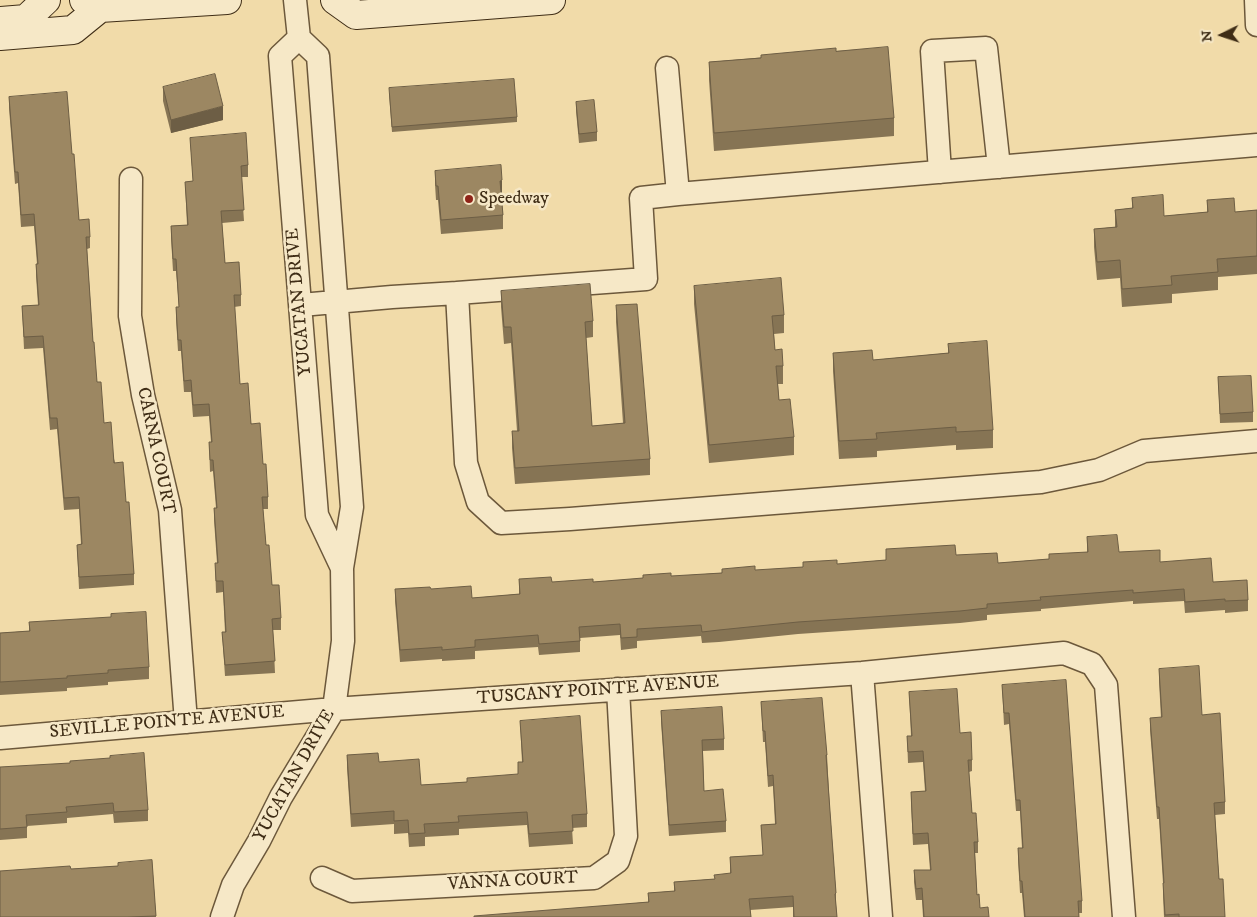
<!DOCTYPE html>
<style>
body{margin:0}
#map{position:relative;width:1257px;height:917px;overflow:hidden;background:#f1dba9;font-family:"IM FELL DW Pica",serif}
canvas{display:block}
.north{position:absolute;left:1197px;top:10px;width:50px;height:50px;-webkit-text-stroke:4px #f6e8c7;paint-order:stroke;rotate:266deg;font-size:14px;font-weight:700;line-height:20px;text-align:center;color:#3f2d16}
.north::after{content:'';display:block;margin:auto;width:18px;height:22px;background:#3f2d16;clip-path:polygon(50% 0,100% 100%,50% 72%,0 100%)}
</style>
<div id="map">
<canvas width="1257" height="917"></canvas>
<div class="north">N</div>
</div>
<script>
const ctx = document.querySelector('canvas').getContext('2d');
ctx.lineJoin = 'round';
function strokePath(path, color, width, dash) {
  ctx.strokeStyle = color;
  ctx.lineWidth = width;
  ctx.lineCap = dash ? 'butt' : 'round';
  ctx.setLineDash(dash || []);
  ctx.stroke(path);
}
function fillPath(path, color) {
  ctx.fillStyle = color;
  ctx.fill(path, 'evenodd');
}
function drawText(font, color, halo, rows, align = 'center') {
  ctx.font = font + ' "IM FELL DW Pica",serif';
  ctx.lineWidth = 5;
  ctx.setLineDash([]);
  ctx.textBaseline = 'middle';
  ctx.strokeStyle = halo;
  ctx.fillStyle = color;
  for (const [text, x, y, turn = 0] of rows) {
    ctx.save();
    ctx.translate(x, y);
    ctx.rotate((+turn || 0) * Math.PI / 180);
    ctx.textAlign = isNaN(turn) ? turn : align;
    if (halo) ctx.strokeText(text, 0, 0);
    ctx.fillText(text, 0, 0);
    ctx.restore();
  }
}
const minor = new Path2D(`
 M1256,0L1257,25
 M299,38L280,56L317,515L342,568
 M940,172L932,51L986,48L999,167
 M131,179L130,316L143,395L170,510L186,722
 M678,194L1257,145
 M457,293L646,279L641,198L678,194L667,68
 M301,305L392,297L457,293L466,463L478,502L501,523L570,519L1041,482L1099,470L1144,451L1257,441
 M862,673L881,917
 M0,738L334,709L862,673L1064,653L1092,664L1106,685L1124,917
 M322,878L352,891L594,878L618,861L626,836L618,689
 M222,917L233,885L259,841L281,797L334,709L343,641L342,568L352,507L318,56L299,38L295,0`);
const secondary = new Path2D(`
 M84,0L100,8L227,0
 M335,0L356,15L551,0
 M0,21L26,19L46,0
 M0,36L73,30L100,8`);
strokePath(minor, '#6c583b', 25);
strokePath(secondary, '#3f2d16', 30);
strokePath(minor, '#f6e8c7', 22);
strokePath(secondary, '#f6e8c7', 28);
fillPath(new Path2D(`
 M836,51L894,118V136L714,151L709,80V62Z
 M163,87L223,120L171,133L163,101Z
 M389,93L517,117V122L392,132Z
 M9,97L72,154L79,220L90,237V248L87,249L93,342L97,382L104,423L126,502L134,574V585L79,589L77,545L81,544L79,509L64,510L57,429L50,430L43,348L24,349L22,306L38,305L36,276V264H37L34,226L21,227L18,183L15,184L9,108Z
 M576,102L597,132V141L579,143L576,111Z
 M190,138L248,165V177H241L244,221L222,223L225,263L241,295V306L234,307L240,384L263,464L268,497V509H263L266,545L272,585L281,618V630H273L275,673L225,676L222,632H225L223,592L216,593L215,563H217L214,520V508H216L213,471L210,472L209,442H211L209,416L193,417L191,392H184L181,351H178L176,319V307H179L176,271H173L171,238V226L187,225L185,182L193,181Z
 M435,171L502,194H501L503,215V229L441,234L438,200H436L435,184Z
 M1132,198L1164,216L1207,212V200L1235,212L1257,210V274L1218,277V290L1172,294V303L1122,307L1120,278L1097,280L1094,247V229L1115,227V210L1132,208Z
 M694,286L784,315V333L774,334L775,350L783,366V384H778L779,400L794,437V455L709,463L694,304Z
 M501,291L593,321V337L586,338L592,426L623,423L616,322V305L650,459V475L515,484L512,448V431H517L511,343L504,344L501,307Z
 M948,344L993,430V448L956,450V445L877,451V457L839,459L833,371V353L873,360L948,353Z
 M1218,377L1253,412V422L1220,423Z
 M1087,537L1119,552L1160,562L1213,582L1248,600V611L1225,613V610L1185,613L1184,601L1133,604V601L1041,609V611L987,615V620L960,623L798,634L719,642L702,643L701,636L637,641V648L621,650L620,635L580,638V652L539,655L538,647L475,651V659L442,661V659L400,662L395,601V589H431L472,598L519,594V579L552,582H593L803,567L886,560V549L956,555L998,563L1049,559L1087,552Z
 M29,622L149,667V679L108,682V685L67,688V691L0,695V633L29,631Z
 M1159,669L1202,715L1225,802V814L1215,815L1219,879L1225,917H1164L1163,895V883L1159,819H1157L1150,730V718H1161L1159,681Z
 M1002,685L1082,901V913H1079V917H1024L1022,893H1020L1018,860V848H1022L1020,811H1016L1009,724L1004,725Z
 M909,692L960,733L972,760V771L969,772L972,813L978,842V853H975L977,895L980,908L989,917H923L922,900H916L914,882V870H930L928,844L913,845L911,803V792L925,791L923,762L908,763L907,736H911Z
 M761,702L827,755L830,811L836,893V904L837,917H793V907L750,910L751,917H474L648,902V893L674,891V882L714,879L730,874V857L763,855L761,825L775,824L773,786L768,787L765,742H763Z
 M661,711L724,739V750L703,751L704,791L726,821V832L669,836L661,722Z
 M520,721L587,814V827L572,828L573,844L529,847L527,825L459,829V835L425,837V846L409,847L408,833L394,834V824L351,827L347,768V755L379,762L421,785L467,782L518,775V762H522Z
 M0,767L148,810V821L114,823L113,814L67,818V823L27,826V838L0,840Z
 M152,860L156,917H0L71,869L118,866Z`), '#867454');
fillPath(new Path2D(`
 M223,106V120L171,133V120Z
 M502,180V194L500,195V181Z`), '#6d5e45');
const building = new Path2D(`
 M888,47L894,118L714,133L709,62L761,58V55L836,48V51Z
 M215,74L223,106L171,120L163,87Z
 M514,79L517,117L392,127L389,88Z
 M67,92L72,154H74L79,220L89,219L90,237H86L93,342H94L97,382H101L104,423L111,422L114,463L123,462L126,502H129L134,574L79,577L77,545L82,544L79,497L64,498L57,418H50L43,336L24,337L22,306L39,305L36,264H38L34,214L21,215L18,172H15L9,97Z
 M594,100L597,132L579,134L576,102Z
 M246,133L248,165L241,166L244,210L221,211L225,263L239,262L241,295H234L240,384L248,383L251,424L260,423L263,464H266L268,497H262L266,545H269L272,585H279L281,618L272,619L275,661L225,665L222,632H226L223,581H216L215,563H218L214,508H217L213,460H210L209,442H212L209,404L193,405L191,380L184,381L181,340H178L176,307H179L176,259H173L171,226L188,225L185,182L193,181L190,138Z
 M501,165L502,180L500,181L503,215L441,220L438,186H436L435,171Z
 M1163,195L1164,216L1208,212L1207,200L1234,198L1235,212L1257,210V256L1217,259L1218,272L1171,276L1172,285L1122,289L1120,260L1097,262L1094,229L1117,227L1115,210L1133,208L1132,198Z
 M781,278L784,315L772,316L775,350L782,349L783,366H776L779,400L790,399L794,437L709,445L694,286Z
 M590,284L593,321L585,322L592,426L625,423L616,305L637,304L650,459L515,468L512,431H519L511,327H504L501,291Z
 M987,341L993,430L956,432V427L876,433L877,439L839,441L833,353L872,350L873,360L949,353L948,344Z
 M1251,376L1253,412L1220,414L1218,377Z
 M1117,535L1119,552L1160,550V562L1211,558L1213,582L1247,580L1248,600L1225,601V599L1185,602L1184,589L1133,593V590L1040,597L1041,600L987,604V608L960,611L798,622L719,630L702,632L701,625L637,629V637L621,638L620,624L579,627L580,641L539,644L538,635L475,640V647L442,650V647L400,650L395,589L430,587L431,589L471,586L472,598L520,594L519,579L551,577L552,582L593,579V582L643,578V575L671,573V576L722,573V569L755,566V570L803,567V562L837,560V564L886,560V549L955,545L956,555L997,553L998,563L1049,559V554L1088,552L1087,537Z
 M146,612L149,667L108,670V673L67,676V678L0,682V633L30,631L29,622L111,617V614Z
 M1199,666L1202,715L1220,713L1225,802L1214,803L1219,879H1223L1225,917H1179V914L1165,915L1163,883H1164L1159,807H1157L1150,718L1162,717L1159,669Z
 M1066,680L1082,901H1078L1079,917H1025L1022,881H1020L1018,848H1023L1020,800H1016L1009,713H1004L1002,685Z
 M957,689L960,733L971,732L972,760H968L972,813H976L978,842H974L977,895L979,894L980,908L988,907L989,917H924L922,888L916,889L914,870H931L928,833L913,834L911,792L926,791L923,751L908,752L907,736H912L909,692Z
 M822,698L827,755H826L830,811L836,893L835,894L837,917H794L793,896L749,899L751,917H474V916L649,902L648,893L675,891L674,882L715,879L714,875L731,873L730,857L763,855L761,825L776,824L773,775L768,776L765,731H763L761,702Z
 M722,707L724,739L702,740L704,791L723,789L726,821L669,825L661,711Z
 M580,716L587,814L572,815L573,831L529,834L527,812L458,816L459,822L424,824L425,833L409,834L408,820L394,821V811L351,814L347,755L378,753L379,762L419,759L421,785L467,782V778L518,774V762H523L520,721Z
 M144,753L148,810L114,812L113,803L66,807L67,812L26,815L27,827L0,829V767L70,763V761L110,758V756Z
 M152,860L156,916L128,917H0V871L70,866L71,869L118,866V863Z`);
fillPath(building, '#9c8762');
strokePath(building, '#6d5e45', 1);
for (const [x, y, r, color] of [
 [469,199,5,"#8f2418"]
]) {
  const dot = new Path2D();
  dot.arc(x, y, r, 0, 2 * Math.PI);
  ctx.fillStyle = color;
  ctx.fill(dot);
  strokePath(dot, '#f6e8c7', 2);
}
drawText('18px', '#3f2d16', '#f6e8c7', [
 ["Speedway",479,199]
], 'left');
drawText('18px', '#3f2d16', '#f6e8c7', [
 ["YUCATAN DRIVE",300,302,-95],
 ["CARNA COURT",155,451,78],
 ["TUSCANY POINTE AVENUE",598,691,-4],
 ["SEVILLE POINTE AVENUE",167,723,-5],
 ["YUCATAN DRIVE",295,776,-61],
 ["VANNA COURT",513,882,-3]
]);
</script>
